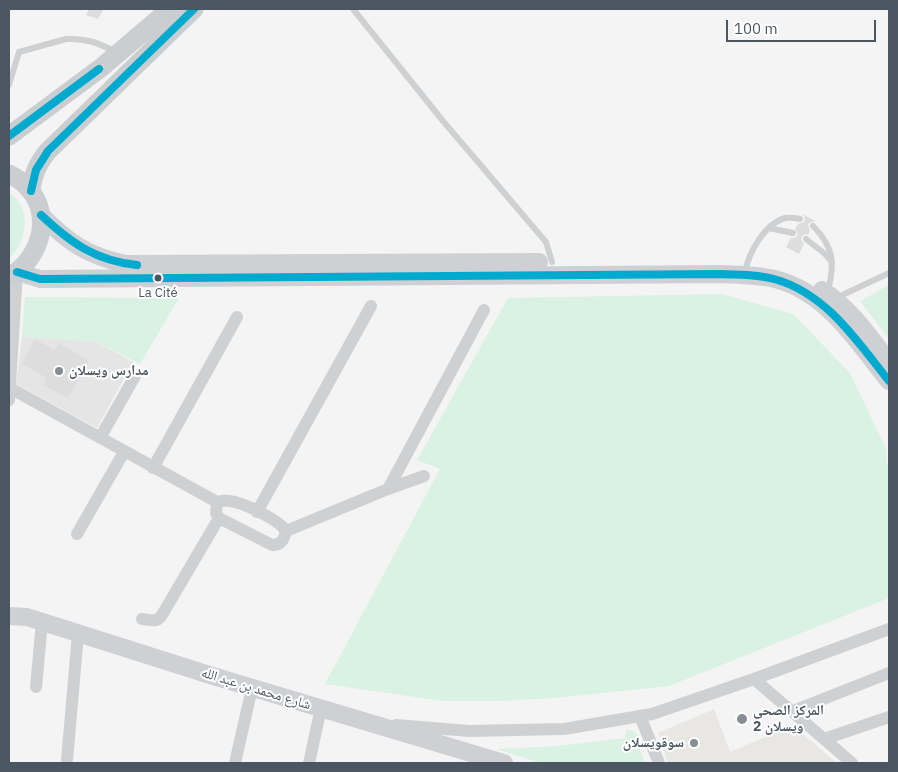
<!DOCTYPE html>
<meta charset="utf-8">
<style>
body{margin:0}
#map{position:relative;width:898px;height:772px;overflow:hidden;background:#f4f4f4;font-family:"IBM Plex Sans",sans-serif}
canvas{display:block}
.frame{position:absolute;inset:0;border:10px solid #4a5661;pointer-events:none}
.scale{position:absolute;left:726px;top:20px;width:150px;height:22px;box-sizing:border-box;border:2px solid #4a5661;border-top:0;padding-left:6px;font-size:15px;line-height:18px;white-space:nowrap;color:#4a5661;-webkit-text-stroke:4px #fff;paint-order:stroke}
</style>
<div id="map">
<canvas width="898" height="772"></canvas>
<div class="frame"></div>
<div class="scale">100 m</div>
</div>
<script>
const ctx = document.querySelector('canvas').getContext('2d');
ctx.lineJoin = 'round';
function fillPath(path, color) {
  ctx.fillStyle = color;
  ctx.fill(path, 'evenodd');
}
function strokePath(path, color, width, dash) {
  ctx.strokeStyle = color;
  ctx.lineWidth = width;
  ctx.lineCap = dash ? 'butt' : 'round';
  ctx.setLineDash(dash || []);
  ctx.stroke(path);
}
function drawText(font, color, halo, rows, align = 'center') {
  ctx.font = font + ' "IBM Plex Sans","Noto Naskh Arabic",sans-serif';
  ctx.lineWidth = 4;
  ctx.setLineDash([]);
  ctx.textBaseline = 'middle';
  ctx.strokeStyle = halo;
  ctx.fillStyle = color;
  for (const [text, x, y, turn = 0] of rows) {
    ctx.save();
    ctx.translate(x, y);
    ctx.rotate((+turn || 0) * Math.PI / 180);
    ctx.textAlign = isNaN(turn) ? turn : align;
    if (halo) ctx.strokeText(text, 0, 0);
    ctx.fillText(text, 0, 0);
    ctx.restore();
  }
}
fillPath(new Path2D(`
 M714,709L730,752L792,725L837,763H668L658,733Z`), '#e8e7e3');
fillPath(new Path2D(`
 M22,337L95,341L133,362L97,428L16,384Z`), '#e6e5e6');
fillPath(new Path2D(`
 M9,192C33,208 27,242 9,259Z
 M889,285V339L860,301Z
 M722,294L793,314L850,373L886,449L889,481V598L669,686L555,698L497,701H442L325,684L440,469L417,460L508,298Z
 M25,297H26L179,298L140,364L95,341L22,337Z
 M626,730H632L639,736L638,745L645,763H540L496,749L558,746L625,738Z`), '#d9f2e3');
fillPath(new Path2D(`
 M89,9H104L98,19L86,15Z
 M803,214L815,221L808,224L810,231L808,235L805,234L802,236L801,240L804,244L799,254L786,247L791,238H795L798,234L795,229L798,224L804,222L805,218Z
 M35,339L54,350L59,343L89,361L68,398L43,385L47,378L22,364Z`), '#ddddde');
strokePath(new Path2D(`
 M353,9L443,121L546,242L552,262
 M9,85L19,52L66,39C87,38 98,43 116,52
 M813,226C834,247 835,263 828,291
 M769,228L793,233
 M806,239L825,254L832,262
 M745,273C748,254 764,224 785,218C790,217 795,218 800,219
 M836,298L889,273`), '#ced0d2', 6);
strokePath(new Path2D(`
 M10,388L217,502C221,501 225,500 229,501C243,502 279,520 286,531L388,489L424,476
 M9,400L17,272
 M100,438L135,376
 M153,468L237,317
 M388,489L484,310
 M257,512L371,306
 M219,518L272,545C281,545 284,540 286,531
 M77,534L124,452
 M142,619C151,620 157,623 162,615L219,518L216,513L217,502
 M754,679L852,763
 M36,687L42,622
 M793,711L889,673
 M640,716L659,763
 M396,725L469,731L564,729L652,714L754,679L889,629
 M824,739L889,717
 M67,760L78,634
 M235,763L252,688
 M309,763L321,708`), '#ced0d2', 12);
strokePath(new Path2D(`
 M41,215C68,242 87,256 126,264L539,262
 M17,272L40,279L721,274C739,275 758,275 775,279C827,292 857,342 889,381
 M822,290C850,308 869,336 889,362
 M9,616L27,617L213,676L504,763`), '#ced0d4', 18);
strokePath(new Path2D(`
 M9,136L102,67L170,9
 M9,174C13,176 18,179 22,182C55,210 43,257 9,277
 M31,191C33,175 37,164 48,151L194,9`), '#caced1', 19);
strokePath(new Path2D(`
 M9,136L99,69
 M31,191L36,170L48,151L194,9
 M41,215C71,243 96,261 137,265
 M17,272L40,279L721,274C739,275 757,274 774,279C826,293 857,341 889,381`), '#00a9ce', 8);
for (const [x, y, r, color] of [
 [158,278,4.5,"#4a5661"],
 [59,371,5,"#868d94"],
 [742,719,6,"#868d94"],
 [694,743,5,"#868d94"]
]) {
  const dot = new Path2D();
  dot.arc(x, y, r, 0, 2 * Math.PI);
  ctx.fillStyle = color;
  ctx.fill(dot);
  strokePath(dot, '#fff', 2);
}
drawText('13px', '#4a5661', '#fff', [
 ["La Cité",158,293]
]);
drawText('bold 14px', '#4a5661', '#fff', [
 ["مدارس ويسلان",69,371],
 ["المركز الصحي",753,711],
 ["ويسلان 2",753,727],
 ["سوقويسلان",684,743,"right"]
], 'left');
drawText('14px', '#4a5661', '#fff', [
 ["شارع محمد بن عبد الله",256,689,17]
]);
</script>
